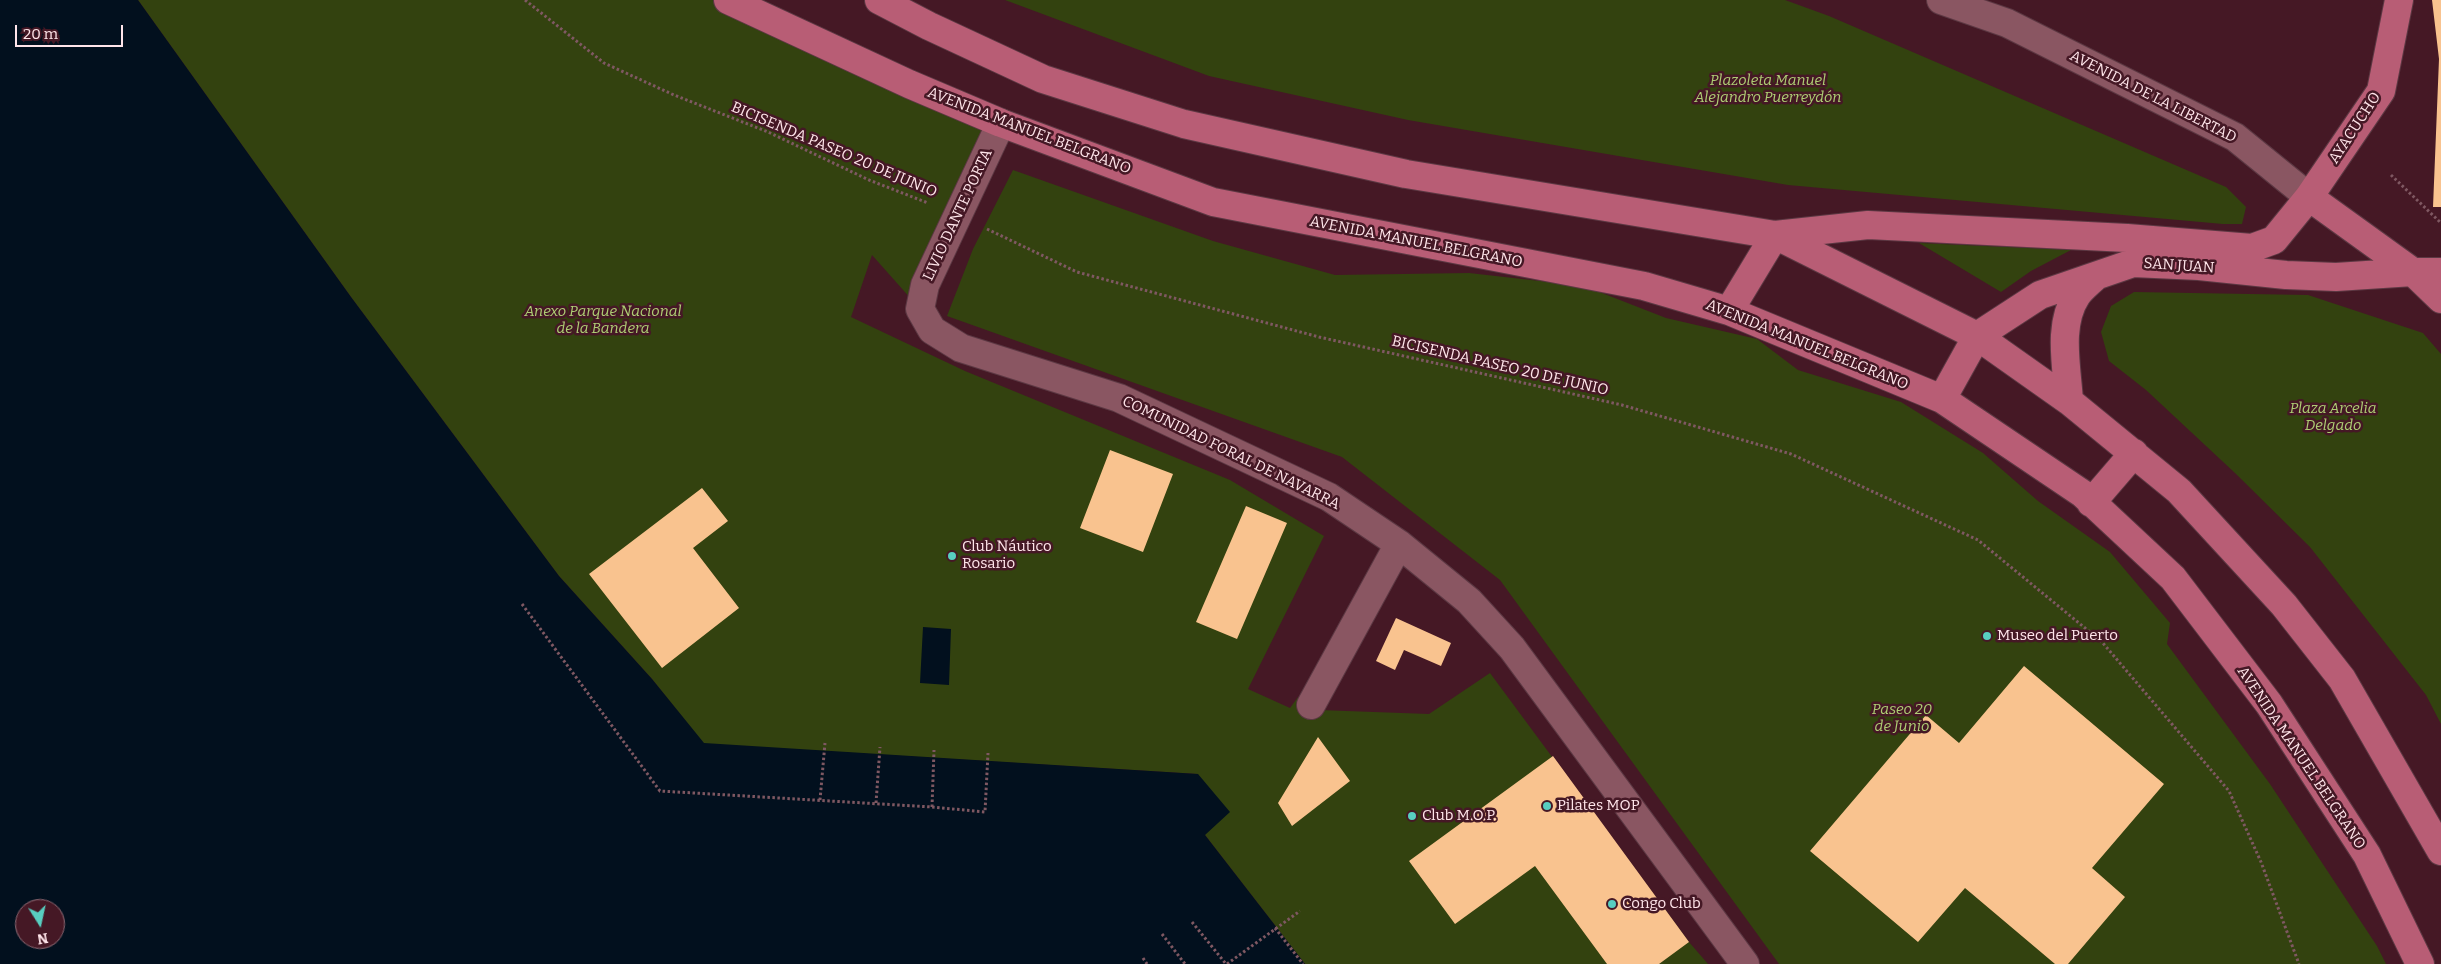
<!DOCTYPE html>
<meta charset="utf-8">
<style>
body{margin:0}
#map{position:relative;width:2441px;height:964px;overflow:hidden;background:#451825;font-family:Bitter,serif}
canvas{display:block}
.north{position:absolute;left:15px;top:899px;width:50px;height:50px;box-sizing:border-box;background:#451825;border:1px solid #8f6a74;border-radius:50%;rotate:170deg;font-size:14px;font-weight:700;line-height:20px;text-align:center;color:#ffe5ea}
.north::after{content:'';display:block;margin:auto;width:18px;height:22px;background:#58cec0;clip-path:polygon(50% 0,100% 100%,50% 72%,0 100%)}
.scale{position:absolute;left:15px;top:25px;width:108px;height:22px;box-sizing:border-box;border:2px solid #ffe5ea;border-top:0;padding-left:6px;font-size:15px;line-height:18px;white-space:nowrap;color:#ffe5ea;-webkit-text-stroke:4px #451825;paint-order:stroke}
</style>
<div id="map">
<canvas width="2441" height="964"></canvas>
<div class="north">N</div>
<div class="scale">20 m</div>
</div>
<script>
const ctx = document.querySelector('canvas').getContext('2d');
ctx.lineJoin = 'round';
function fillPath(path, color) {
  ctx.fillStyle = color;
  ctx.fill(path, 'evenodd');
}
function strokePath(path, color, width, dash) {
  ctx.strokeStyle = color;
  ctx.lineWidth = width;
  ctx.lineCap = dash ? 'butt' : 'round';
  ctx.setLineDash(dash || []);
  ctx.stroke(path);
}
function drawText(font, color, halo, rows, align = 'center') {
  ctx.font = font + ' Bitter,serif';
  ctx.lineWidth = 5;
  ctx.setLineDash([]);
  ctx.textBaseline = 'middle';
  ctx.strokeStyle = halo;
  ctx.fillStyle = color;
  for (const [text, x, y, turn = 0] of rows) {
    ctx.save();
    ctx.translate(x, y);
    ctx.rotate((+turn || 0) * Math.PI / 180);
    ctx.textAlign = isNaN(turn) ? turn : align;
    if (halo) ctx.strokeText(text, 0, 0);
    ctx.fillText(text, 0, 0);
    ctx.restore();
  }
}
fillPath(new Path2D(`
 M138,0H728L1001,123L920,309L872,255L851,317L965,371L1230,480L1324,536L1248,689L1290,708L1298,697L1319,710L1429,714L1490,673L1689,942L1708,964H1305L1205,835L1198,774L704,744L652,679L559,576L351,297Z
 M1005,0H1785L1829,16L2226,187L2246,207L2242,224H2223L1788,185L1408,120L1209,76Z
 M1013,170L1213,241L1335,275L1469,273L1584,286L1666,318L1757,339L1798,370L1901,402L1983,453L2038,501L2110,552L2170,623L2167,644L2270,784L2377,946L2386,964H1779L1500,580L1342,457L947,316L973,249Z
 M1919,243L2071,250L2031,271L2001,292Z
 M2134,292L2308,295L2423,333L2441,354V724L2426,695L2310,547L2235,473L2146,390L2109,361L2101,332L2111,306Z`), '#33420f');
fillPath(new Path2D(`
 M0,0H138L351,297L559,576L652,679L704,743L1198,774L1230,812L1205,835L1305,964H0ZM25,909H55V939H25Z
 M923,627L951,629L949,685L920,683Z`), '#02101e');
fillPath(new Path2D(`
 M2432,0H2441V207H2433L2439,59Z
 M1110,450L1173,474L1143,552L1080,528Z
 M702,488L728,521L693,548L739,608L662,668L589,574Z
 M1246,506L1287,523L1237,639L1196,622Z
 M1396,618L1451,643L1441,666L1404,650L1395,670L1376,661Z
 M2024,666L2164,784L2092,868L2125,897L2068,964H2055L1965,888L1918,942L1810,851L1926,715L1959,743Z
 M1318,737L1350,781L1292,826L1278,803Z
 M1553,756L1689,942L1659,964H1607L1535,866L1455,924L1409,861Z`), '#f9c38f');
const minor = new Path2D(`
 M1941,0L2007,23L2235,137L2309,197
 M1001,123L925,285L920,309L932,330L961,348L1119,398L1329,497L1399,544L1469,601L1512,648L1745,964
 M1311,705L1399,544`);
const major = new Path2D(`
 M728,0L909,84L1001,123L1213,202L1644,286L1729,311L1942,399L2083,494L2173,578L2269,704L2367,855L2420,964
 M879,0L929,26L1043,79L1184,124L1406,174L1775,235L1977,336L2069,401L2179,491L2284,605L2342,679L2441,851
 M2309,197L2413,272L2441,299
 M1775,235L1868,225L2127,238L2252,248L2274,240L2309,197L2381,91L2399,0
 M1729,311L1775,235
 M1942,399L1977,336L2040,295L2133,263L2199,266L2286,275L2336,277L2413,272H2441
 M2069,401C2067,367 2057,325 2077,295C2082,288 2090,282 2096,276
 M2091,503L2134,453`);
strokePath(minor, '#5c3843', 30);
strokePath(major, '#5c3843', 30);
strokePath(new Path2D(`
 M525,0L604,63L674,95L768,132L869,180L928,203
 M2391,175L2441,223
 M987,229L1077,272L1319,337L1622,405L1791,454L1978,540L2102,642L2229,791L2261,862L2299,964
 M522,604L660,791L932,807L985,812L988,753
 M820,800L825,743
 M876,803L880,747
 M932,807L934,750
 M1192,922L1226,964
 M1275,928L1303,964
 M1162,934L1185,964
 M1143,958L1147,964
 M1227,964L1300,911`), '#7f5862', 3, [2.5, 2.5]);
strokePath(minor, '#8a5662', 28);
strokePath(major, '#b85d75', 28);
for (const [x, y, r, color] of [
 [952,556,5,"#58cec0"],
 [1987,636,5,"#58cec0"],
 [1547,806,5,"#58cec0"],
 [1412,816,5,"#58cec0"],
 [1612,904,5,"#58cec0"]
]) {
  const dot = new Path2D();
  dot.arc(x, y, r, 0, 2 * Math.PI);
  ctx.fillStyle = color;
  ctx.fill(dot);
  strokePath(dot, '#451825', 2);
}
drawText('italic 15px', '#aece74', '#451825', [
 ["Plazoleta Manuel",1768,81],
 ["Alejandro Puerreydón",1768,98],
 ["Anexo Parque Nacional",603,312],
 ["de la Bandera",603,329],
 ["Plaza Arcelia",2333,409],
 ["Delgado",2333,426],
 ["Paseo 20",1902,710],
 ["de Junio",1902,727]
]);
drawText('15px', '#ffe5ea', '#451825', [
 ["AVENIDA DE LA LIBERTAD",2153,97,27],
 ["AYACUCHO",2355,128,-57],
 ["AVENIDA MANUEL BELGRANO",1029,131,21],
 ["BICISENDA PASEO 20 DE JUNIO",834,150,23],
 ["LIVIO DANTE PORTA",958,215,-65],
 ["AVENIDA MANUEL BELGRANO",1416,242,11],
 ["SAN JUAN",2179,266,4],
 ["AVENIDA MANUEL BELGRANO",1807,345,22],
 ["BICISENDA PASEO 20 DE JUNIO",1500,366,13],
 ["COMUNIDAD FORAL DE NAVARRA",1231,453,26],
 ["AVENIDA MANUEL BELGRANO",2301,758,56]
]);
drawText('15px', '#ffe5ea', '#451825', [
 ["Club Náutico",962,547],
 ["Rosario",962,564],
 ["Museo del Puerto",1997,636],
 ["Pilates MOP",1557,806],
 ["Club M.O.P.",1422,816],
 ["Congo Club",1622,904]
], 'left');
</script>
